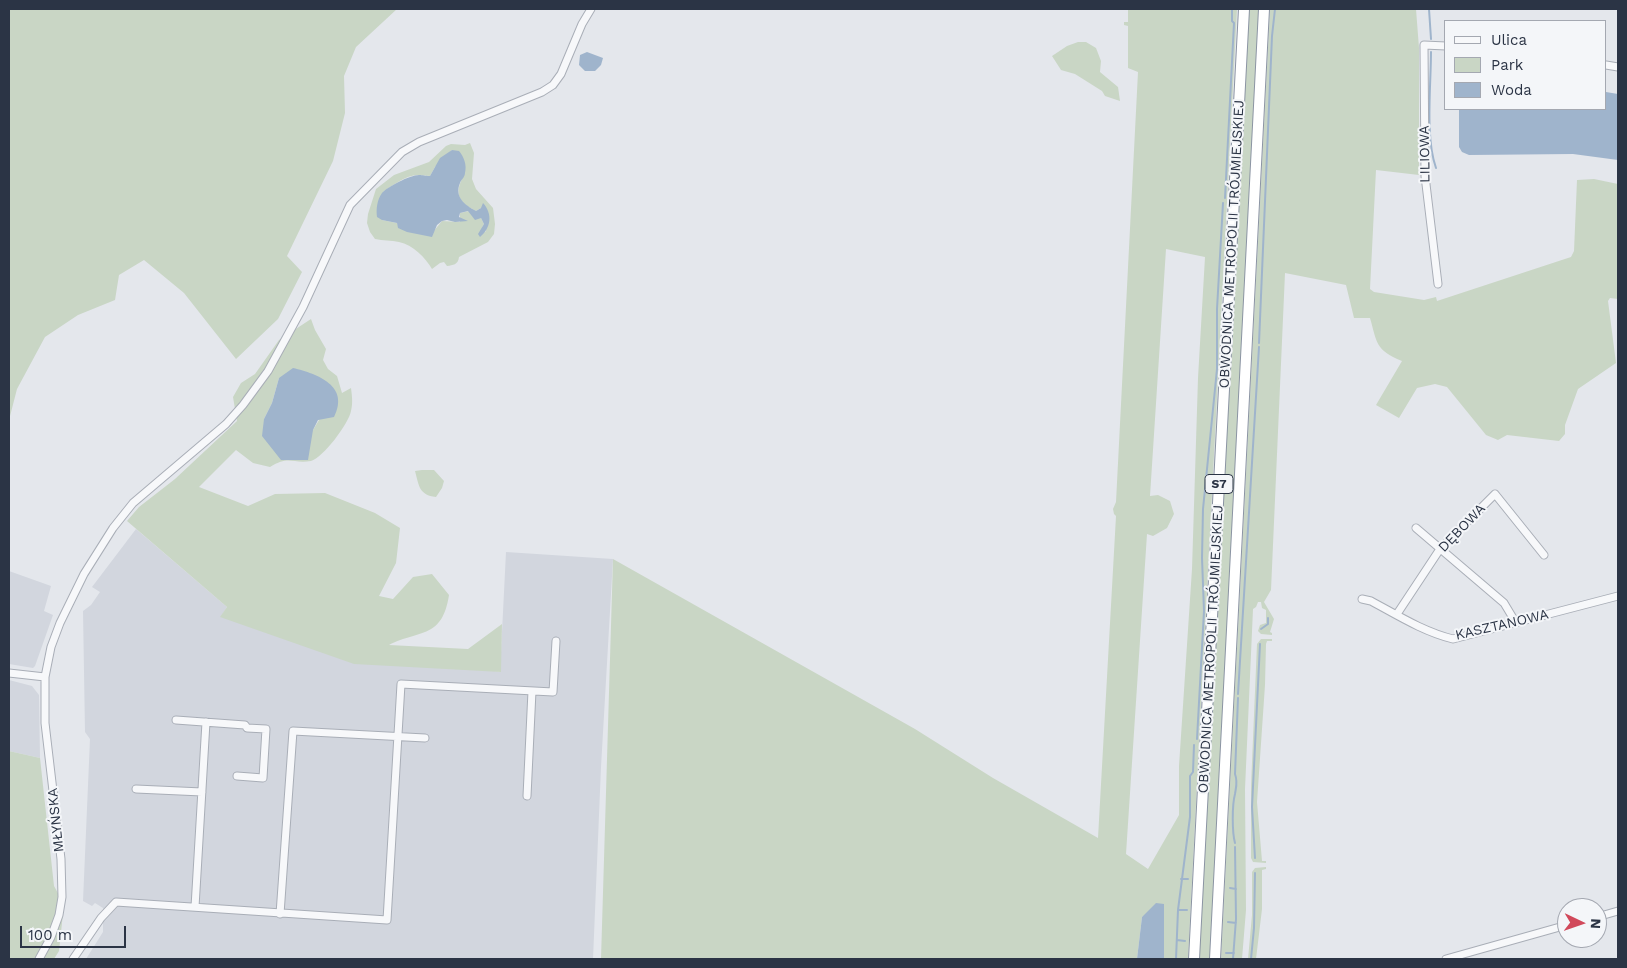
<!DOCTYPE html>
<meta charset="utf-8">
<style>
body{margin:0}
#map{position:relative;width:1627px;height:968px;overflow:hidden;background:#e4e7ec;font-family:"Work Sans",sans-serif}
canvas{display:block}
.frame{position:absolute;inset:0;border:10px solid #2b3445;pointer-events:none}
.legend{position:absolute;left:1444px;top:20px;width:162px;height:90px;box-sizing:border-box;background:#f4f6f9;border:1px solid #a4a8b1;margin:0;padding:6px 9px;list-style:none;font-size:15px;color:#2b3445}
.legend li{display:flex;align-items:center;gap:10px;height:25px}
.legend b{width:25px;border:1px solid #a4a8b1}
.north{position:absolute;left:1557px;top:898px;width:50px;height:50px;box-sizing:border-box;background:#f4f6f9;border:1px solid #a4a8b1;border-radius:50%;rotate:93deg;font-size:14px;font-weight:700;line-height:20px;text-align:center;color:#2b3445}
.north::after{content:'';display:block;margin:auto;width:18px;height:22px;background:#d1495b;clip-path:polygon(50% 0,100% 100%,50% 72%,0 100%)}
.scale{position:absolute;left:20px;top:926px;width:106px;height:22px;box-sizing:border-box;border:2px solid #2b3445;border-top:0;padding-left:6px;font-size:15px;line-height:18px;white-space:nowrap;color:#2b3445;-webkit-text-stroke:4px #f4f6f9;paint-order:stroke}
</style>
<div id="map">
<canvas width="1627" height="968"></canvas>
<div class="frame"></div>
<ul class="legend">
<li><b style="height:6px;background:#f7f8fa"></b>Ulica</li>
<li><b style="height:14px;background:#c9d6c5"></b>Park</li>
<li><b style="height:14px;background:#9fb4cc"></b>Woda</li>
</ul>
<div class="north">N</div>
<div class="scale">100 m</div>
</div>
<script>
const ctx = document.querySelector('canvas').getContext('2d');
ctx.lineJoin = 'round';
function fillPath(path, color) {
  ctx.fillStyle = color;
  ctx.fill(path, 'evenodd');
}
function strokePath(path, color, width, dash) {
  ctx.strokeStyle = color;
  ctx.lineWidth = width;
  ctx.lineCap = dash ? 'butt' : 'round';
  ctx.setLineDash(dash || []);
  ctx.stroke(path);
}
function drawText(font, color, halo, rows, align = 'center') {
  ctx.font = font + ' "Work Sans",sans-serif';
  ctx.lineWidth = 4;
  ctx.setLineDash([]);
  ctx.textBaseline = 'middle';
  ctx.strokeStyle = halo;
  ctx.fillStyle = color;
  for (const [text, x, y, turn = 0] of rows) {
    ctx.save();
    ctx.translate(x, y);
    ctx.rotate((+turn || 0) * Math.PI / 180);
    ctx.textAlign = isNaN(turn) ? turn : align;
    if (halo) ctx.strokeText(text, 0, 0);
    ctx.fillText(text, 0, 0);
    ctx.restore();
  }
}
fillPath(new Path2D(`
 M136,529L227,607L221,617L500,672L506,552L613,559L601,767L593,959H86L103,932V908L95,903L92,906L83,901L90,739L85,732L83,611L91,605L100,592L92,587Z
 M9,571L51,586L44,611L53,615L35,666L33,668L9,664Z
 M9,680L32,686L39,695L40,758L9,751Z`), '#d2d6de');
fillPath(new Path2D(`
 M9,9H397L356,47L344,76L345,113L333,161L287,256L302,272L278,319L236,359L184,293L144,260L119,275L115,300L78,315L45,337L17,389L9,420Z
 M1128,9H1237L1188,959H1164V904L1142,917L1137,959H601L613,559L915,729L993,778L1098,838L1116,516L1114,514L1113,509L1116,502L1138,72L1128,68V26L1124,25V22H1128ZM1166,249L1205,257L1198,378L1192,569L1179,766V815L1148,869L1126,854L1147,534L1153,536L1167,528L1174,514L1170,501L1158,495L1150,496Z
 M1247,9H1259L1210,959H1198Z
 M1270,9H1416L1419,48V175L1376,170L1370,289L1374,292L1424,300L1436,297L1437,301L1571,257L1574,251L1577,180L1594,179L1618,184V299L1610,298L1608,301L1616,363L1578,389L1565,425V434L1559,441L1507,435L1498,440L1486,435L1447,387L1435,384L1417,388L1399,418L1376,405L1402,361C1375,350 1377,342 1370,318H1354L1346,285L1285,273L1271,590L1264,602L1274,619L1270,632L1272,633V635L1261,634L1258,631L1260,625L1266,623V610L1262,608L1261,602H1258L1256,607L1253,609L1245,789L1246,910L1242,959H1221Z
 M1078,42H1086L1096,48L1101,61L1100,72L1118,87L1120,101L1105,96L1102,91L1075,74L1061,70L1052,56L1067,46Z
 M470,143L474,153L472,179L476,189L493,208L495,224L494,234L488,242L459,257C458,265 453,265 447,266L444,262L440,263L432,269C425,257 413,245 399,242C391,240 383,241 375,239L370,232L367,223L368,214L376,189L394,175L429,162L446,146L451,144L465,145ZM452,150L465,173C455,191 455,201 476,211L481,208L486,232L482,228L484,224L481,218H478L469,211L460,213V222L442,221L433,232L399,228L397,223L382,220L383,192C392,186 406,175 418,175C422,175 426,176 430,176L435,167Z
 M311,319L315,330L326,349L323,360L328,369L337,376L342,393L351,388C352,396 353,403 351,411C349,423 323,458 311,461C292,464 289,455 270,467L253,463L236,450L199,487L248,506L275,494L325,493L375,513L400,528L396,563L379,596L393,599L413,577L432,574L449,595C442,639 421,629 389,645L468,649L502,624L501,672L354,664L220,617L227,607L127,521L139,507L175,479L237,421L233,397L241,383L255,374L279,340ZM279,378L319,420L313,430L264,419L272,403Z
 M422,470H434L444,481L442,488L436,497C419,495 419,486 415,471Z
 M1261,639H1272V641H1267L1266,644L1265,685L1257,802L1262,861H1266V863L1253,862L1251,858V786L1257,644Z
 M9,751L40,758L54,886L64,904L59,951L54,959H9Z
 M1266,867V869L1262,870V909L1256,959H1248L1252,915V872L1255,868Z`), '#c9d6c5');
fillPath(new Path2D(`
 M587,52L603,58L601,65L595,71H585L579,65L580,55Z
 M1606,92L1618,94V160L1573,154L1469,155L1462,152L1459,147V109H1606Z
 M452,150L459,151C464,157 467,165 465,173C465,177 461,180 460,183C454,197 465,205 476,211L481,208L483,203C493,214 491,228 480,237L478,234L484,224L481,218L475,220L468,211L460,213L459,217L468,221L455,222L447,220L442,221L437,225L432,237L407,232L398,228L397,223L382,220L377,217C376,209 377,200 382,193C387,187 410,175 419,175C423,175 425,176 430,176L440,158Z
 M293,368C318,374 350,386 334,417L318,420L313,430L308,460H281L262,436L264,419L272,403L279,378Z
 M1156,903L1164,904V959H1137L1142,917Z`), '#9fb4cc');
strokePath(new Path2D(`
 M1429,9L1431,39
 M1431,52C1431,86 1425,137 1436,168
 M1225,198L1234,23L1232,21V9
 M1259,343L1272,36L1275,9
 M1261,629L1268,624V618
 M1238,694L1259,347
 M1197,739L1204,611L1202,558L1203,509L1217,369V309L1223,203
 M1235,843C1232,832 1232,805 1235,794C1236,787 1238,782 1235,774L1238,698
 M1255,858L1252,807L1260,644
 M1181,879H1188
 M1230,888L1236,889
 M1179,910H1187
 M1228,922L1236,923
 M1177,940L1185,941
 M1226,953H1234
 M1176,959L1178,910L1190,817V776L1193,772L1194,745
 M1233,959L1236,919L1235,847
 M1251,959L1254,928L1255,873`), '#9fb4cc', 2);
const minor = new Path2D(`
 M1606,65L1618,67
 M1438,284L1425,176L1424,45L1446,46
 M1416,528L1504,603L1516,623
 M1362,599L1371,601C1397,615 1424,632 1453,639L1618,596
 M1397,614L1440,549L1495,494L1544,555
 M9,673L45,677
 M176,720L245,725L247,728L266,729L263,778L237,776
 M136,789L202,792
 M527,796L532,691
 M195,907L206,722
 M280,914L293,731L425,738
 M1597,917L1618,911
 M39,959L51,937L59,915L62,897L61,859L45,723V677L51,647L60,623L84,574L113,528L133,503L226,424L243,405L268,371L303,307L350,205L402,152L419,142L542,92L553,85L561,74L582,24L591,9
 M73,959L101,918L116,902L387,920L401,684L553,692L556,641
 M1446,959L1567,925`);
const highway = new Path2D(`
 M1194,959L1244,9
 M1215,959L1264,9`);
strokePath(minor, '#a9aeb7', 9);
strokePath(highway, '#8b94a3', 12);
strokePath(minor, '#f7f8fa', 7);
strokePath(highway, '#fff', 10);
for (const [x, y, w] of [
 [1219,484,28]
]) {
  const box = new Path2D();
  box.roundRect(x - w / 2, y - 9.5, w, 19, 4);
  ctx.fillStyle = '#f4f6f9';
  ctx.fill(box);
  strokePath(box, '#2b3445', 1);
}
drawText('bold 12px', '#2b3445', null, [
 ["S7",1219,484]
]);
drawText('14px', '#2b3445', '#f4f6f9', [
 ["LILIOWA",1425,154,-91],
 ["OBWODNICA METROPOLII TRÓJMIEJSKIEJ",1232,244,-87],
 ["DĘBOWA",1462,528,-46],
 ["KASZTANOWA",1502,625,-13],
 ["OBWODNICA METROPOLII TRÓJMIEJSKIEJ",1211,649,-87],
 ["MŁYŃSKA",56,820,-96]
]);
</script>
